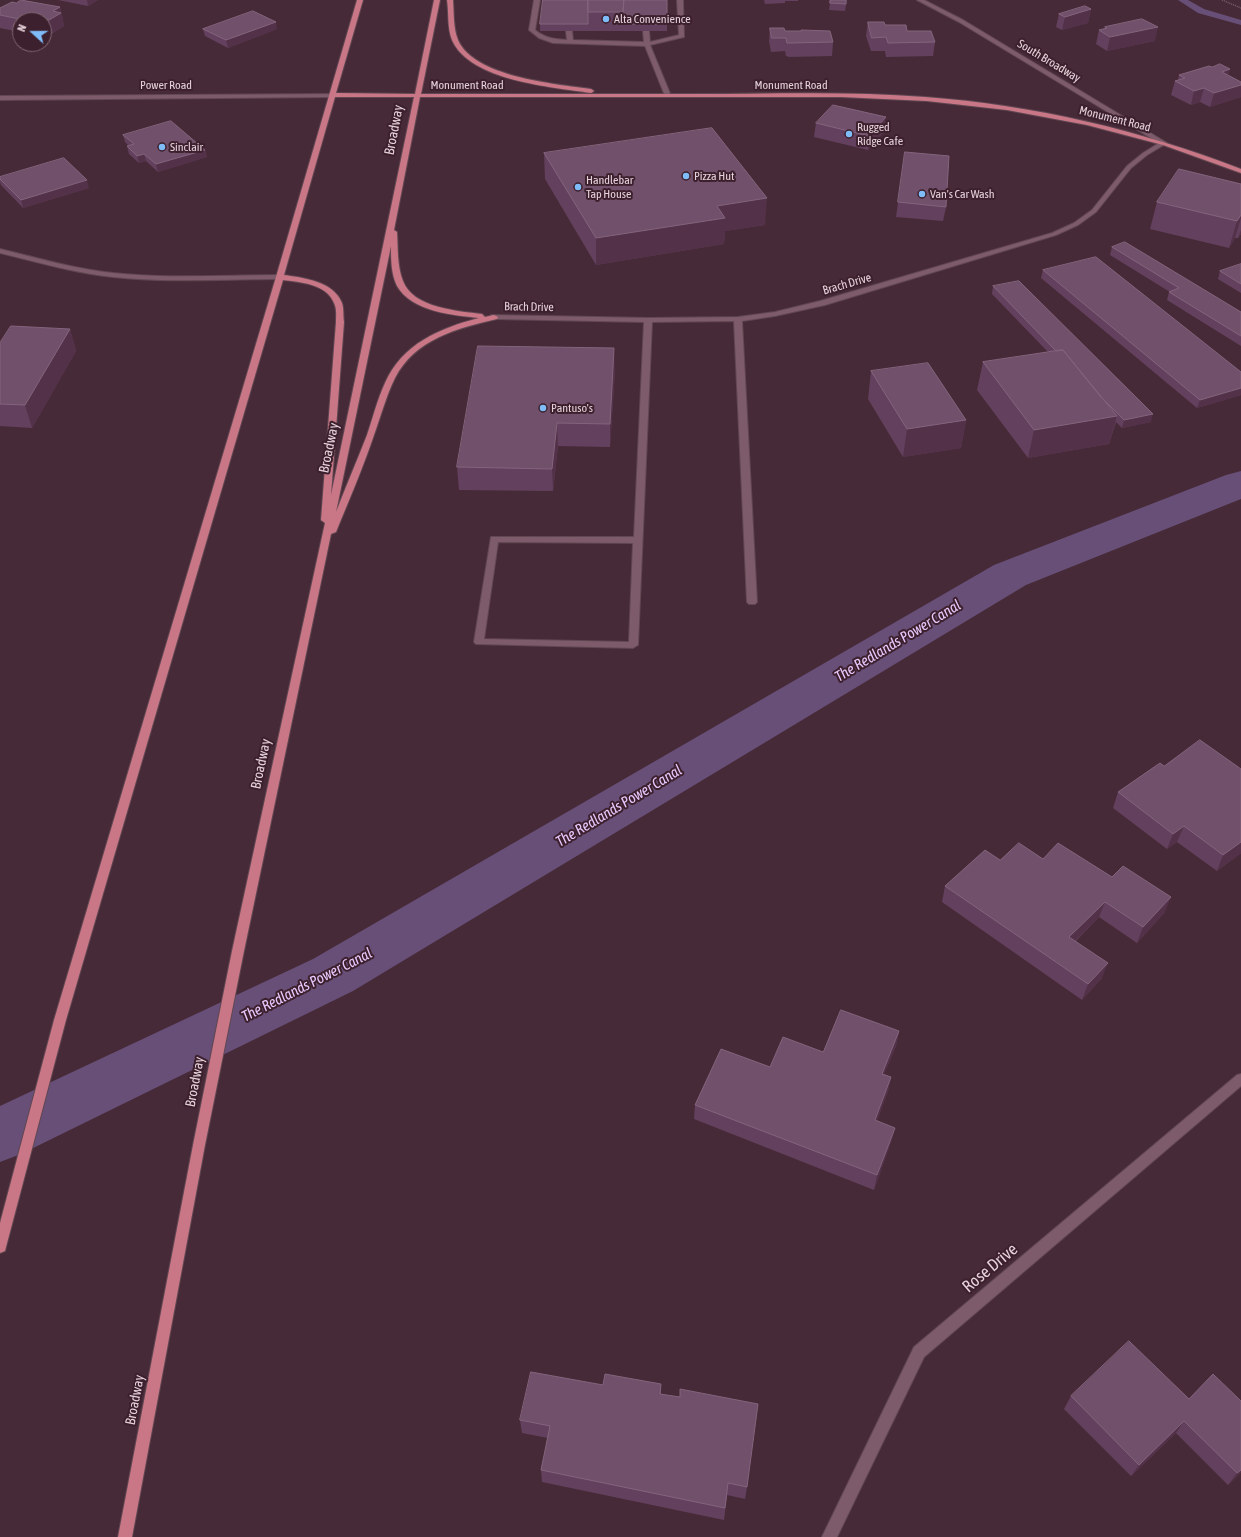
<!DOCTYPE html>
<style>
body{margin:0}
#map{position:relative;width:1241px;height:1537px;overflow:hidden;background:#472a37;font-family:"Asap Condensed",sans-serif}
canvas{display:block}
.north{position:absolute;left:12px;top:12px;width:40px;height:40px;box-sizing:border-box;background:#3d202d;border:1px solid #806772;border-radius:50%;rotate:291deg;font-size:11px;font-weight:700;line-height:16px;text-align:center;color:#e5d1d9}
.north::after{content:'';display:block;margin:auto;width:14px;height:18px;background:#7fbdfa;clip-path:polygon(50% 0,100% 100%,50% 72%,0 100%)}
</style>
<div id="map">
<canvas width="1241" height="1537"></canvas>
<div class="north">N</div>
</div>
<script>
const ctx = document.querySelector('canvas').getContext('2d');
ctx.lineJoin = 'round';
function fillPath(path, color) {
  ctx.fillStyle = color;
  ctx.fill(path, 'evenodd');
}
function strokePath(path, color, width, dash) {
  ctx.strokeStyle = color;
  ctx.lineWidth = width;
  ctx.lineCap = dash ? 'butt' : 'round';
  ctx.setLineDash(dash || []);
  ctx.stroke(path);
}
function drawText(font, color, halo, rows, align = 'center') {
  ctx.font = font + ' "Asap Condensed",sans-serif';
  ctx.lineWidth = 4;
  ctx.setLineDash([]);
  ctx.textBaseline = 'middle';
  ctx.strokeStyle = halo;
  ctx.fillStyle = color;
  for (const [text, x, y, turn = 0] of rows) {
    ctx.save();
    ctx.translate(x, y);
    ctx.rotate((+turn || 0) * Math.PI / 180);
    ctx.textAlign = isNaN(turn) ? turn : align;
    if (halo) ctx.strokeText(text, 0, 0);
    ctx.fillText(text, 0, 0);
    ctx.restore();
  }
}
fillPath(new Path2D(`
 M1178,0H1188L1204,9L1241,20V25L1198,13Z`), '#674f77');
fillPath(new Path2D(`
 M1241,471V499L1026,585L353,991L21,1154L0,1162V1106L313,959L994,565L1226,475Z`), '#674f77');
const minor = new Path2D(`
 M534,0H540L535,30C545,38 554,39 567,40L566,31L569,29L572,31L573,40L644,42L643,31L646,29L649,31L650,42L679,35L677,0H683L684,37L650,45L671,96L670,97L665,96L645,46L553,43L539,38L529,30Z
 M917,0H924L963,20L1167,143L1147,155L1131,168L1096,212L1078,225L1056,235L825,305L775,316L742,321L757,602L755,604H749L747,602L734,321L652,322L638,645L633,648L476,644L474,642L491,537H634L644,322L494,319L490,317L491,315L648,318L738,317L775,312L820,301L1052,233L1074,223L1092,210L1127,166L1143,153L1159,143L959,22ZM498,542L633,543L629,642L484,639Z
 M334,94V96L332,97L0,100V96Z
 M0,249C37,258 75,269 113,273C167,279 226,275 280,275L284,277L280,279C226,279 167,283 113,277C75,273 37,262 0,253Z
 M1241,1074V1086L924,1357L837,1537H822L914,1347L1237,1075Z`);
const major = new Path2D(`
 M357,0H363L336,93L415,94L434,0H440L421,94C513,94 604,94 696,94C773,94 849,91 925,97C1034,105 1140,130 1241,169V173L1163,145L1087,125L1007,110L927,101L841,97H420L394,230L397,232C398,248 397,266 403,281C413,308 458,311 482,314L485,317L494,315L498,317L497,319C458,328 415,339 395,378C386,396 381,416 374,435C363,468 349,500 336,532L331,534L244,951L205,1145L132,1537H118L193,1145L232,951L325,523L321,520L336,322C336,316 337,309 334,303C327,284 300,282 283,280L66,1020L6,1247L5,1251L0,1253V1223L54,1020L276,277ZM335,97H414L331,495L344,322C343,316 344,309 342,303C333,281 304,278 284,275ZM391,246C391,259 391,274 397,286C412,312 453,315 479,318C440,328 402,344 385,383C377,400 373,418 367,435C357,461 346,486 336,512Z
 M447,0H453C454,13 453,28 458,40C474,77 555,84 591,89L594,91L591,93C552,87 470,81 452,40C447,28 449,13 447,0Z`);
strokePath(minor, '#614752', 2);
strokePath(major, '#614752', 2);
strokePath(new Path2D(`
 M1222,0L1241,8`), '#7a606c', 1.5, [1, 1]);
fillPath(minor, '#7d5b6a');
fillPath(major, '#c97786');
fillPath(new Path2D(`
 M58,0H98L88,6Z
 M543,0H667V31H540V24Z
 M764,0H798V1H785V3L765,4Z
 M829,0H847L845,11L829,10L830,3H829Z
 M16,3L60,7L63,20V21L64,26L53,33L45,32H44V20H20V32L0,28V8Z
 M1091,9L1088,23L1062,30L1056,27L1059,14Z
 M868,22L885,25L907,31L935,42L933,56L886,57L885,51H871L866,36Z
 M1105,27L1155,41L1107,51L1096,44L1099,30L1105,29Z
 M770,28L785,31H801V30L833,42L832,56L789,57L786,56L785,51L771,52L769,41Z
 M203,29H277L228,48L205,36Z
 M1179,75H1228L1241,82V97L1210,107L1200,102L1191,105L1171,95L1175,81L1178,80Z
 M816,123L884,132L868,150L814,137Z
 M123,135L205,150L207,157L158,172L146,161L139,163L129,154L127,146H129L125,142Z
 M905,152L946,207L943,221L896,217Z
 M544,153L765,225L725,231L724,244L596,265L545,179Z
 M0,177L89,188L23,208L1,185L0,182Z
 M1241,184V234L1238,238H1235L1229,248L1150,229L1157,202Z
 M1112,247L1241,312V346L1167,300L1169,292H1170L1110,255Z
 M1241,264V293L1218,279L1220,271Z
 M1043,270L1241,372V395L1197,408L1041,278Z
 M993,286L1151,422L1122,428L1116,422L1109,444L1028,458L977,390L983,362L1048,352L992,294Z
 M70,329L76,351L32,428L0,426V343Z
 M615,370L610,447L558,446L553,491L459,490L457,467Z
 M871,371L966,420L961,448L903,457L868,399Z
 M1118,792L1241,853L1217,871L1177,842L1167,849L1113,808Z
 M1043,859L1165,912L1137,943L1099,917L1076,941L1102,978L1082,1000L942,902L945,886L1000,860Z
 M899,1031L896,1046L884,1074L891,1077L888,1091L877,1121L895,1128L891,1142L874,1190L694,1119L695,1105L770,1067Z
 M661,1384V1394L747,1487L745,1499L727,1495L724,1520L542,1482L541,1470L548,1438L522,1433L520,1420L603,1385Z
 M1071,1396L1189,1399L1241,1472L1228,1485L1176,1433L1131,1476L1064,1409Z`), '#63415e');
fillPath(new Path2D(`
 M87,0H98L88,6Z
 M60,7L63,20V21L64,26L53,33L49,20L53,11Z
 M1091,9L1088,23L1062,30L1065,17Z
 M276,22L277,29L228,48L226,40Z
 M1158,27L1155,41L1107,51L1110,37Z
 M1230,69L1226,83L1222,72Z
 M1241,85V97L1210,107L1214,93Z
 M1204,88L1200,102L1191,105L1194,91Z
 M886,117L884,132L868,150L869,136Z
 M205,150L207,157L158,172L156,164Z
 M144,154L146,161L139,163L137,156Z
 M87,180L89,188L23,208L21,200Z
 M767,198L765,225L725,231L724,244L596,265V238L717,206Z
 M1241,215V218L1235,238L1229,248L1237,221Z
 M1241,230V234L1238,238Z
 M70,329L76,351L32,428L25,405Z
 M614,348L615,370L610,447V424Z
 M1241,388V395L1197,408L1200,400Z
 M1153,414L1151,422L1122,428L1124,420Z
 M1117,416L1109,444L1028,458L1034,430Z
 M966,420L961,448L903,457L907,429Z
 M557,423L558,446L553,491L552,469Z
 M1184,826L1177,842L1167,849L1173,834Z
 M1241,842V853L1217,871L1223,855Z
 M1171,897L1165,912L1137,943L1143,927Z
 M1105,902L1099,917L1064,952L1069,937Z
 M1108,963L1102,978L1082,1000L1088,984Z
 M899,1031L896,1046L878,1089L882,1074Z
 M891,1077L888,1091L872,1135L875,1120Z
 M895,1128L891,1142L874,1190L877,1175Z
 M1184,1421L1176,1433L1131,1476L1139,1465Z
 M1241,1470V1472L1228,1485L1237,1473Z`), '#523149');
const building = new Path2D(`
 M21,0L60,7L53,11L61,13L49,20L41,18L39,20H24L0,15V8L12,2L16,3Z
 M543,0H588V24H540Z
 M588,0H624L623,12H588Z
 M624,0H667V24H623Z
 M831,0H846V4L830,3Z
 M1085,6L1091,9L1065,17L1059,14Z
 M253,11L276,22L226,40L203,29Z
 M1142,19L1158,27L1110,37L1099,30L1107,28L1105,27Z
 M868,22H884L885,25H906L907,31H931L935,42L888,43L886,37L872,38Z
 M770,28H784L785,31H801V30L830,31L833,42L790,43H787L786,38H772Z
 M1220,64L1230,69L1222,72L1241,82V85L1214,93L1204,88L1194,91L1175,81L1185,78L1179,75L1209,66L1212,67Z
 M833,105L886,117L869,136L816,123Z
 M171,121L205,150L156,164L144,154L137,156L127,146L134,144L123,135Z
 M712,128L767,198L717,206L725,218L596,238L544,153Z
 M905,152L949,156L946,207L898,202Z
 M64,158L87,180L21,200L0,179V177Z
 M1179,169L1241,184V215L1237,221L1157,202Z
 M1125,242L1241,312V336L1169,292L1179,288L1112,247Z
 M1096,257L1241,372V388L1200,400L1043,270Z
 M1241,264V284L1220,271Z
 M1019,281L1153,414L1124,420L1100,396L1063,350L1056,351L993,286Z
 M11,326L70,329L25,405L0,404V343Z
 M478,346L614,348L610,424L557,423L552,469L457,467Z
 M1063,350L1117,416L1034,430L983,362Z
 M928,363L966,420L907,429L871,371Z
 M1200,740L1241,769V842L1223,855L1184,826L1173,834L1118,792L1160,763L1164,766Z
 M1019,843L1043,859L1058,843L1112,877L1123,866L1171,897L1143,927L1105,902L1069,937L1108,963L1088,984L945,886L985,850L1000,860Z
 M841,1010L899,1031L882,1074L891,1077L875,1120L895,1128L877,1175L695,1105L721,1049L770,1067L783,1037L823,1052Z
 M1129,1341L1189,1399L1213,1374L1241,1401V1470L1237,1473L1184,1421L1139,1465L1071,1396Z
 M531,1372L603,1385L605,1374L661,1384L660,1394L680,1397V1389L758,1404L747,1487L728,1483L725,1508L541,1470L550,1426L520,1420Z`);
fillPath(building, '#71506b');
strokePath(building, '#83647d', 1);
for (const [x, y, r, color] of [
 [606,19,4,"#7fbdfa"],
 [849,134,4,"#7fbdfa"],
 [162,147,4,"#7fbdfa"],
 [686,176,4,"#7fbdfa"],
 [578,187,4,"#7fbdfa"],
 [922,194,4,"#7fbdfa"],
 [543,408,4,"#7fbdfa"]
]) {
  const dot = new Path2D();
  dot.arc(x, y, r, 0, 2 * Math.PI);
  ctx.fillStyle = color;
  ctx.fill(dot);
  strokePath(dot, '#3d202d', 1.5);
}
drawText('12px', '#e5d1d9', '#3d202d', [
 ["Alta Convenience",614,19],
 ["Rugged",857,127],
 ["Ridge Cafe",857,141],
 ["Sinclair",170,147],
 ["Pizza Hut",694,176],
 ["Handlebar",586,180],
 ["Tap House",586,194],
 ["Van's Car Wash",930,194],
 ["Pantuso's",551,408]
], 'left');
drawText('12px', '#e5d1d9', '#3d202d', [
 ["South Broadway",1049,61,31],
 ["Power Road",166,85],
 ["Monument Road",467,85],
 ["Monument Road",791,85],
 ["Monument Road",1115,119,14],
 ["Brach Drive",847,284,-16],
 ["Brach Drive",529,307,1]
]);
drawText('14px', '#e5d1d9', '#3d202d', [
 ["Broadway",394,130,-79],
 ["Broadway",329,448,-78],
 ["Broadway",261,764,-78],
 ["Broadway",195,1082,-79],
 ["Broadway",135,1400,-79]
]);
drawText('italic 15px', '#e8c9fe', '#3d202d', [
 ["The Redlands Power Canal",898,641,-31],
 ["The Redlands Power Canal",619,806,-31],
 ["The Redlands Power Canal",307,985,-27]
]);
drawText('17px', '#e5d1d9', '#3d202d', [
 ["Rose Drive",990,1268,-40]
]);
</script>
